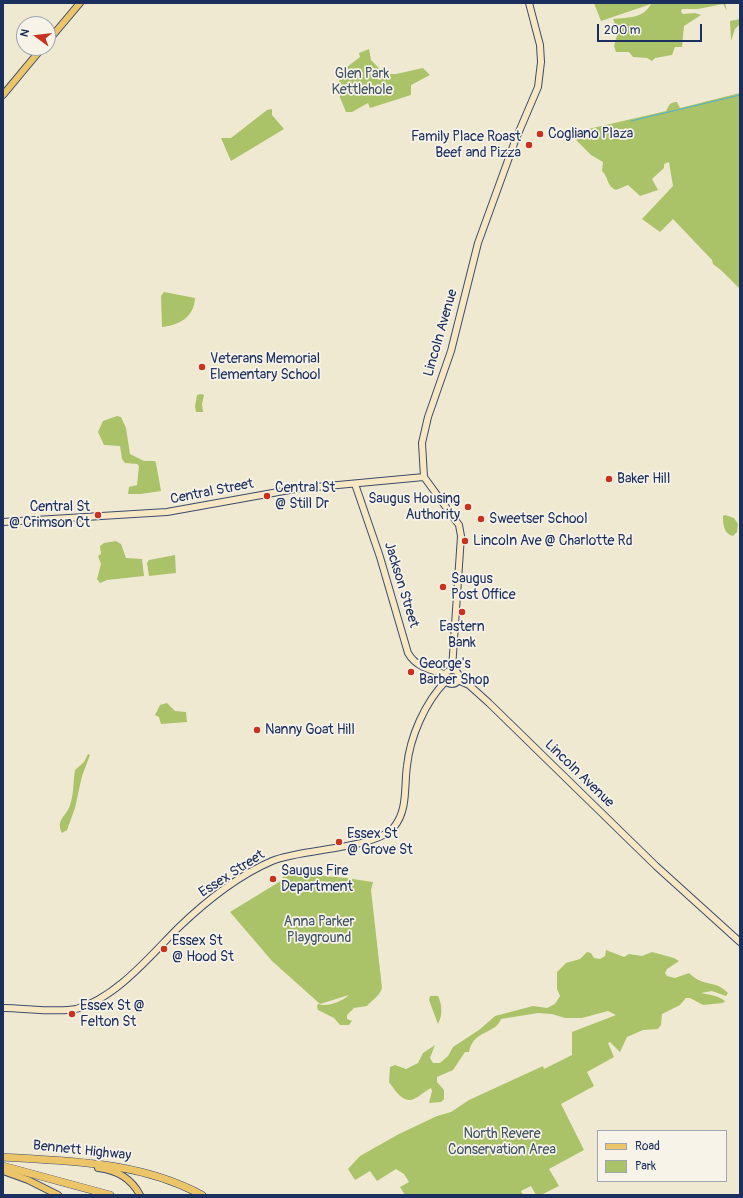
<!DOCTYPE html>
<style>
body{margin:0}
#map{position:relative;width:743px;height:1198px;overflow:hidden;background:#f0e9d1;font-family:Pangolin,sans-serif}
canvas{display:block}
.frame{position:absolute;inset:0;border:4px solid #1b2f5e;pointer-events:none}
.legend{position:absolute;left:597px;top:1130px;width:130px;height:52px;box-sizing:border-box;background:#f7f3e8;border:1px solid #9fa5b1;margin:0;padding:5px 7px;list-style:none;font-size:12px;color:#1b2f5e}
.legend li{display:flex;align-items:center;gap:8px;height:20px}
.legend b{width:20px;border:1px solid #9fa5b1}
.north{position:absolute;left:16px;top:16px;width:40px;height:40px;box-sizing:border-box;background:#f7f3e8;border:1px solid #9fa5b1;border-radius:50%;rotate:285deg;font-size:11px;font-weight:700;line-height:16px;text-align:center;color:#1b2f5e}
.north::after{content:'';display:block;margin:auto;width:14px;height:18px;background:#c8321e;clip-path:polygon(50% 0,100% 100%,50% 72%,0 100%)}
.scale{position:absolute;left:597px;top:24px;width:105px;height:18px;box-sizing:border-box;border:2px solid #1b2f5e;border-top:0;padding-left:5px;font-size:12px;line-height:14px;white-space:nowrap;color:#1b2f5e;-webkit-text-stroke:3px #f7f3e8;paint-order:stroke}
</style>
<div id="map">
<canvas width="743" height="1198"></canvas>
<div class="frame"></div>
<ul class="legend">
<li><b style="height:5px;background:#ecc569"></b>Road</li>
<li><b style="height:11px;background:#aac369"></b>Park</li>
</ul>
<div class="north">N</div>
<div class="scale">200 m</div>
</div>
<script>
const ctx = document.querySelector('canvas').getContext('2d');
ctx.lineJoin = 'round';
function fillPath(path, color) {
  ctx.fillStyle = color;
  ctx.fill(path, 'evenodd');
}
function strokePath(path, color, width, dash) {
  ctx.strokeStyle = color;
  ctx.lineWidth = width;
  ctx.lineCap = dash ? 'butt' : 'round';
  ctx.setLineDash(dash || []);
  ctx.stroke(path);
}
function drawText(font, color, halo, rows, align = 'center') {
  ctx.font = font + ' Pangolin,sans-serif';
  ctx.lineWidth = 3.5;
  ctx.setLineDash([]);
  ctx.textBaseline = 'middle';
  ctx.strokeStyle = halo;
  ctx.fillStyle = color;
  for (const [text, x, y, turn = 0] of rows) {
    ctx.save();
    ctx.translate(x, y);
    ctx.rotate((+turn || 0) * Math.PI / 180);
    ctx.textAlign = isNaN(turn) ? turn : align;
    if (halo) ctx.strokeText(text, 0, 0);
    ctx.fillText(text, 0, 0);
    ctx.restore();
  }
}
fillPath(new Path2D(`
 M594,3H725L727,11L723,4L698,9H682L681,12L683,14L695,13L701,15L684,26L682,47H675L672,55L655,58L652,61L647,58L633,57L629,52H616L614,46L618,32L613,19C628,17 643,19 651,4L601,21Z
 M740,19V24L735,29L731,41L730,21Z
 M369,49L371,60L385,74H396L423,68L430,75L411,85V95L370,108L368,103L352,112H346L339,95L336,93L341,75L347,67L360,57L359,53Z
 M740,93V289L722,271L713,264L712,260L673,219L660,232L642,219L673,186L669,162L664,164V168L652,179L658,190L640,196L628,185L616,190C606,186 609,177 602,171L603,162L591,155L571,135L580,131L666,111C669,106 669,102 677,102L680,108Z
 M272,109V115L284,129L231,161L221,138H231L267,110Z
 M164,292L195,298C194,317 180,325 162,327L161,296Z
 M201,394L204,395L202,404L203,412H196L195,406L197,395Z
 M117,416L121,417L126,428L130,454L144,461H155L156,463L161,491L141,494H128L129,487L137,485L139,466L137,464L125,463L122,459L120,446L104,445L98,432L103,421Z
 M725,515L734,518L738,524L737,532L733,536C724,534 723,525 723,516Z
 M116,541L121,544L126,558L142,559L144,576L107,580L100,583L97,579L101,564L98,556L101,554L100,546L104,543Z
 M175,555L176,573L149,576L147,563L149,560Z
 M167,703L175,711L186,712L187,722L161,724L159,717L155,715L160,705Z
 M88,754L90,755L82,776L75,808L67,830L62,833C55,820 67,816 70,805C74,793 73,782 75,770L84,762Z
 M287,872L346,878L373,882L371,890L382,988C379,997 373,999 367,1006L354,1008L347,1015V1019L352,1021L349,1025H340L334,1018L318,1010L317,1006L318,1004C328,1007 341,1002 349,995L320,1004L272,961L230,912L279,882Z
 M606,950L624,957L629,954L642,956L652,952L674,958L679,961L667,969L665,973L667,976L675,978L689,973C704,988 715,979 728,993L726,996L712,991L701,993C710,995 717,995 725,1001L723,1003L703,1005L690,998H686L680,1005L662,1014L661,1025L658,1029L643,1030L627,1037L620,1052L610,1042L608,1043L614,1057L587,1072L594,1086L561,1104L584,1150L549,1169L559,1186L541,1195H536L531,1186L521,1191L523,1195H405L400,1187L409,1182L404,1174L396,1169L377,1181L370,1171L355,1180L348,1169L360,1156L399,1134L437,1116L451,1112L469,1100L543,1066L544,1069L572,1055V1032L616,1015L608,1011L582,1018H565L552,1014L538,1013L501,1019C496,1034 473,1030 469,1052H465L453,1070L437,1077V1082L444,1090V1099L441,1102L429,1103L432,1091L431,1088C425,1091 420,1096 414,1099C403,1104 394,1089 389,1082L390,1067L395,1065L406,1069L418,1063L423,1053L435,1045L430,1058L433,1063H440L448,1056L453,1047L479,1030L495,1016L533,1006L547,1008L555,1004L560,996L557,989V972L566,963L580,959L587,952L591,953L594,958L600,959L605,956Z
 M430,996H438C442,1004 443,1015 438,1024L429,1000Z`), '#aac369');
strokePath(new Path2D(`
 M631,121L740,95`), '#52b0d1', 1);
const secondary = new Path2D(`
 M355,484L380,557L408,653C416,667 430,670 445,674
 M3,522L167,512L295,489L424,477
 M452,669L461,536L459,525L424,477L422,443L428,417L451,351L478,243L515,141L538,87L541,62L540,45L529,3
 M445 677a7 7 0 1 1 14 0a7 7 0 1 1-14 0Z
 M458,680L469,685L489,703L656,866L740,942
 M3,1008C24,1008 57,1013 76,1009C116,998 150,956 178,928C205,902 237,876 272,861C302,848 374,850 394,827C408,810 404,787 407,766C410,737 425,702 446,681`);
const primary = new Path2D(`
 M48,41L80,3
 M3,95L42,48
 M98,1168C117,1170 131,1178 140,1195
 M3,1171L28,1180L58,1195`);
const highway = new Path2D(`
 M3,1157C73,1162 138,1161 202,1195
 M3,1166L110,1195`);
strokePath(secondary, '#3b4b6f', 8);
strokePath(primary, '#3b4b6f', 8);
strokePath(highway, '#3b4b6f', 8);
strokePath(secondary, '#f7e8c3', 6);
strokePath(primary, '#ecc569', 6);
strokePath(highway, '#ecc569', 7);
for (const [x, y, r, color] of [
 [540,134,4,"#c8321e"],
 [529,145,4,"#c8321e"],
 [202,367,4,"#c8321e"],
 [609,479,4,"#c8321e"],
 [267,496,4,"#c8321e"],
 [468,507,4,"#c8321e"],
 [98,515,4,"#c8321e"],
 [481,519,4,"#c8321e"],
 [465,541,4,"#c8321e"],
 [443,587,4,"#c8321e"],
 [462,612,4,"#c8321e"],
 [411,672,4,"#c8321e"],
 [257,730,4,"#c8321e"],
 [339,842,4,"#c8321e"],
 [273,879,4,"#c8321e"],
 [164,949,4,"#c8321e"],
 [72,1014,4,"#c8321e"]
]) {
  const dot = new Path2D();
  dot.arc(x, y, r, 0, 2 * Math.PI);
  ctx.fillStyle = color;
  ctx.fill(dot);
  strokePath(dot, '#f7f3e8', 1.5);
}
drawText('14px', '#3f5461', '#f7f3e8', [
 ["Glen Park",362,74],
 ["Kettlehole",362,90],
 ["Anna Parker",319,922],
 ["Playground",319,938],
 ["North Revere",502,1134],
 ["Conservation Area",502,1150]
]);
drawText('14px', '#1b2f5e', '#f7f3e8', [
 ["Cogliano Plaza",548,134],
 ["Family Place Roast",521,137,"right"],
 ["Beef and Pizza",521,153,"right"],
 ["Veterans Memorial",210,359],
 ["Elementary School",210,375],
 ["Baker Hill",617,479],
 ["Central St",275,488],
 ["@ Still Dr",275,504],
 ["Saugus Housing",460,499,"right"],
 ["Authority",460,515,"right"],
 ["Central St",90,507,"right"],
 ["@ Crimson Ct",90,523,"right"],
 ["Sweetser School",489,519],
 ["Lincoln Ave @ Charlotte Rd",473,541],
 ["Saugus",451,579],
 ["Post Office",451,595],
 ["Eastern",462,627,"center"],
 ["Bank",462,643,"center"],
 ["George's",419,664],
 ["Barber Shop",419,680],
 ["Nanny Goat Hill",265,730],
 ["Essex St",347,834],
 ["@ Grove St",347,850],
 ["Saugus Fire",281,871],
 ["Department",281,887],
 ["Essex St",172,941],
 ["@ Hood St",172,957],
 ["Essex St @",80,1006],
 ["Felton St",80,1022]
], 'left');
drawText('14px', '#1b2f5e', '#f7f3e8', [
 ["Lincoln Avenue",441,333,-74],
 ["Central Street",212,492,-11],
 ["Jackson Street",401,585,73],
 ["Lincoln Avenue",579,774,44],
 ["Essex Street",232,874,-33],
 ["Bennett Highway",82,1151,6]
]);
</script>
